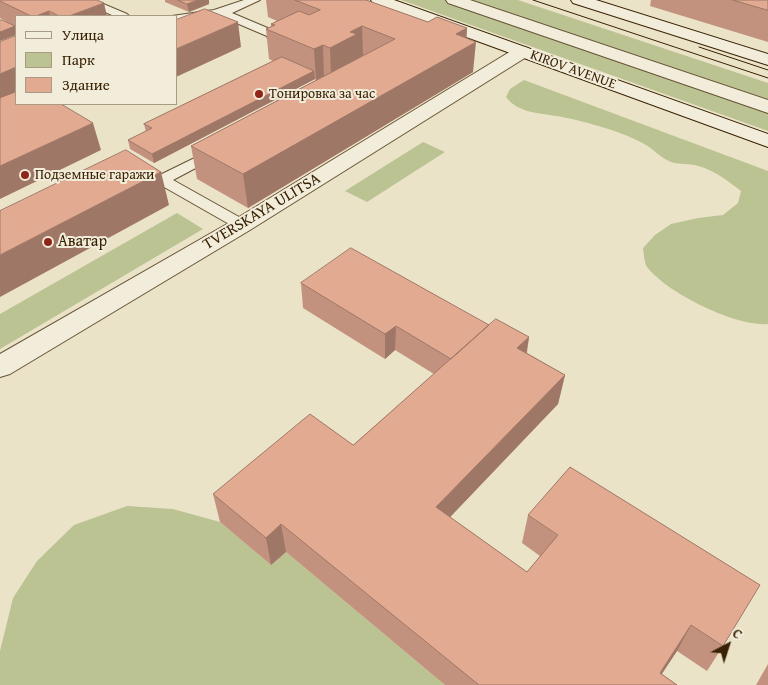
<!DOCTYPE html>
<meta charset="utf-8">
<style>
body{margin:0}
#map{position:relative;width:768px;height:685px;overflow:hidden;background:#ebe3c8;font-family:"Gentium Book Plus",serif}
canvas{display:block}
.legend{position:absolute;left:15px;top:15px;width:162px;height:90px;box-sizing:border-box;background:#f2eddb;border:1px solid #a89b85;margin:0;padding:6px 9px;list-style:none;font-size:15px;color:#392103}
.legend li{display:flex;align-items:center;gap:10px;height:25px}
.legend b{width:25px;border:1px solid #a89b85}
.north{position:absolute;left:703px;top:620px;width:50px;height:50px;-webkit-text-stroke:4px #f2eddb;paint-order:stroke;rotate:40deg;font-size:14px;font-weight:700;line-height:20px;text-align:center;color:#392103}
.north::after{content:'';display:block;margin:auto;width:18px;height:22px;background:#392103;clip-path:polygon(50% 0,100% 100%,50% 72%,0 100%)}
</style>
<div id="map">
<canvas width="768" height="685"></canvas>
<ul class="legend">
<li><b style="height:6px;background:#f2eddb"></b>Улица</li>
<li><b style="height:14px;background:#bbc393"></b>Парк</li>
<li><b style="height:14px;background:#e3aa92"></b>Здание</li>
</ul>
<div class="north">С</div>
</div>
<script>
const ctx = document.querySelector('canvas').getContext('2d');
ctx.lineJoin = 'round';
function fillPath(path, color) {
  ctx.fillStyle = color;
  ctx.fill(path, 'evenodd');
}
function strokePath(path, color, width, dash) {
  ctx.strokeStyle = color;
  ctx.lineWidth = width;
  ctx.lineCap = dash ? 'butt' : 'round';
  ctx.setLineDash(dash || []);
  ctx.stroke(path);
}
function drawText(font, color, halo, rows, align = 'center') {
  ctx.font = font + ' "Gentium Book Plus",serif';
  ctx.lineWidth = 4;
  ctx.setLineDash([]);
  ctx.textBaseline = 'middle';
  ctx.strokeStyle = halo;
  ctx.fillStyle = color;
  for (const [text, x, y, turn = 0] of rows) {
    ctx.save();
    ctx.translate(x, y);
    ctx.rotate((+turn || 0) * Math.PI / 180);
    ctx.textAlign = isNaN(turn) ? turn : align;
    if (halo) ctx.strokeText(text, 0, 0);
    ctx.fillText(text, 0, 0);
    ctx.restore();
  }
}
fillPath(new Path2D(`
 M401,0H518L768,83V131Z
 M524,80L768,171V324C736,327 667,293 647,267C644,262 644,254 643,248L655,235L671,224L698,218L723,215L738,203L741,191C728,181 714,170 698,166C689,163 680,165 671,162C659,157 656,151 646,145C624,132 587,122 562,117C543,113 518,114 506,97L510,89Z
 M423,142L445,152L367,202L345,191Z
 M177,213L203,229L0,349V314Z
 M127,506L173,509L220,522L271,565L286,552L445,685H0V651L13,598L37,561L74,525Z`), '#bbc393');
const service = new Path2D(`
 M78,0H94L127,14L129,16H114Z
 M244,0H260L232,13L277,32L280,39L289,45L287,48L283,49L270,44L267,36L220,16L197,20L176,21V16H172L214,10Z
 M217,147L222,148L224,151L222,154L173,180L248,222L250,225L248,228H236L136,171L134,168L136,165H146L162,174Z`);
const pedestrian = new Path2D(`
 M446,0H470L768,100V113L448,3Z`);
const minor = new Path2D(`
 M522,47L528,48L531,52L528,56L250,230L10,374L0,377V354L234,220L516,48Z`);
const secondary = new Path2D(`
 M371,0H394L768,134V147L373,3Z
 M571,0H596L768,54V65L573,3Z`);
strokePath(service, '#665234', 2);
strokePath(pedestrian, '#665234', 2);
strokePath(minor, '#665234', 2);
strokePath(secondary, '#392103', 2);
fillPath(service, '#f2eddb');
fillPath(pedestrian, '#f2eddb');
fillPath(minor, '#f2eddb');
fillPath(secondary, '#f2eddb');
strokePath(new Path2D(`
 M533,0L768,78
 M699,47L768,70`), '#392103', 1);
fillPath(new Path2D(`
 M0,0L107,16H16V27L0,18Z
 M165,0H209V4L189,12L165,2Z
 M266,0H366L428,22L467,28L466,38L473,72L248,208L197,179L191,146L316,80L315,79L154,163L130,149L128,140L146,132L144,124L273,61L269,59L266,29L271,27V24L277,21L268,17Z
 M651,0H768V42L650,6Z
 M301,283L489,325L529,337L527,353L565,375L558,404L450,517L527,572L540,556L522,543L528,515L723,646L707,671L677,651L662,674L677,685H445L286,552L271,565L220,522L213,494L353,445L434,374L395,350L385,359L303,308Z
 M768,664V685H756Z`), '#c3927e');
fillPath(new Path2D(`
 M198,0H209V4L189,12L187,4Z
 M104,3L107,16H69Z
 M49,11L50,16H36Z
 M238,22L241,47L176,77V49Z
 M15,26L16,31V35L0,41V32Z
 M362,26L363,55L331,79L330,48L350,32Z
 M467,28L466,47L476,42L473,72L248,208L243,174L456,34Z
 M323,45L324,76L316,80L314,49Z
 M16,67V104L0,112V74Z
 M314,71L315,79L154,163L152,154Z
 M93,123L101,150L0,199V166Z
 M161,172L169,205L0,297V255Z
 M396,326L395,350L385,359V334Z
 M529,337L524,366L517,348Z
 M565,375L558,404L433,535L436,507Z
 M281,524L286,552L271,565L266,538Z
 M691,625L677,651L654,685L660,673Z`), '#9f7766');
const building = new Path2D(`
 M0,0H97L104,3L69,16H59L49,11L36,16H31L0,1Z
 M178,0H198L187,4Z
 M295,0H366L428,22L437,17L467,28L456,34L476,42L243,174L191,146L395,39L362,26L350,32L357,34L330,48L323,45L314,49L266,29L275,25L271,24L299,11L309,15L320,10Z
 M733,0H768V10Z
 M205,9L238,22L176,49V20Z
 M0,20H2L15,26L0,32Z
 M16,36V67L0,74V42Z
 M282,57L314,71L152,154L128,140L152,128L144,124Z
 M16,92V104H61L93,123L0,166V98Z
 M126,150L161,172L0,255V211Z
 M351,248L489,325L451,359L396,326L385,334L301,283Z
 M496,319L529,337L517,348L565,375L436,507L527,572L558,535L528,515L570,467L760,585L723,646L691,625L660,673L677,685H479L281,524L266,538L213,494L310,414L353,445Z`);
fillPath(building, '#e3aa92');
strokePath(building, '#9f7766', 1);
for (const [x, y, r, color] of [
 [259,94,5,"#8f2418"],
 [25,175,5,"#8f2418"],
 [48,242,5,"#8f2418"]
]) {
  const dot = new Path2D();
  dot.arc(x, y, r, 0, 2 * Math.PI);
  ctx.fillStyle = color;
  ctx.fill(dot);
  strokePath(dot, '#f2eddb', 2);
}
drawText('14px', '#392103', '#f2eddb', [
 ["KIROV AVENUE",573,70,20]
]);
drawText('14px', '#392103', '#f2eddb', [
 ["Тонировка за час",269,94],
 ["Подземные гаражи",35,175]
], 'left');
drawText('16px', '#392103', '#f2eddb', [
 ["TVERSKAYA ULITSA",262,212,-31]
]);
drawText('16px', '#392103', '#f2eddb', [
 ["Аватар",58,242]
], 'left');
</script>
